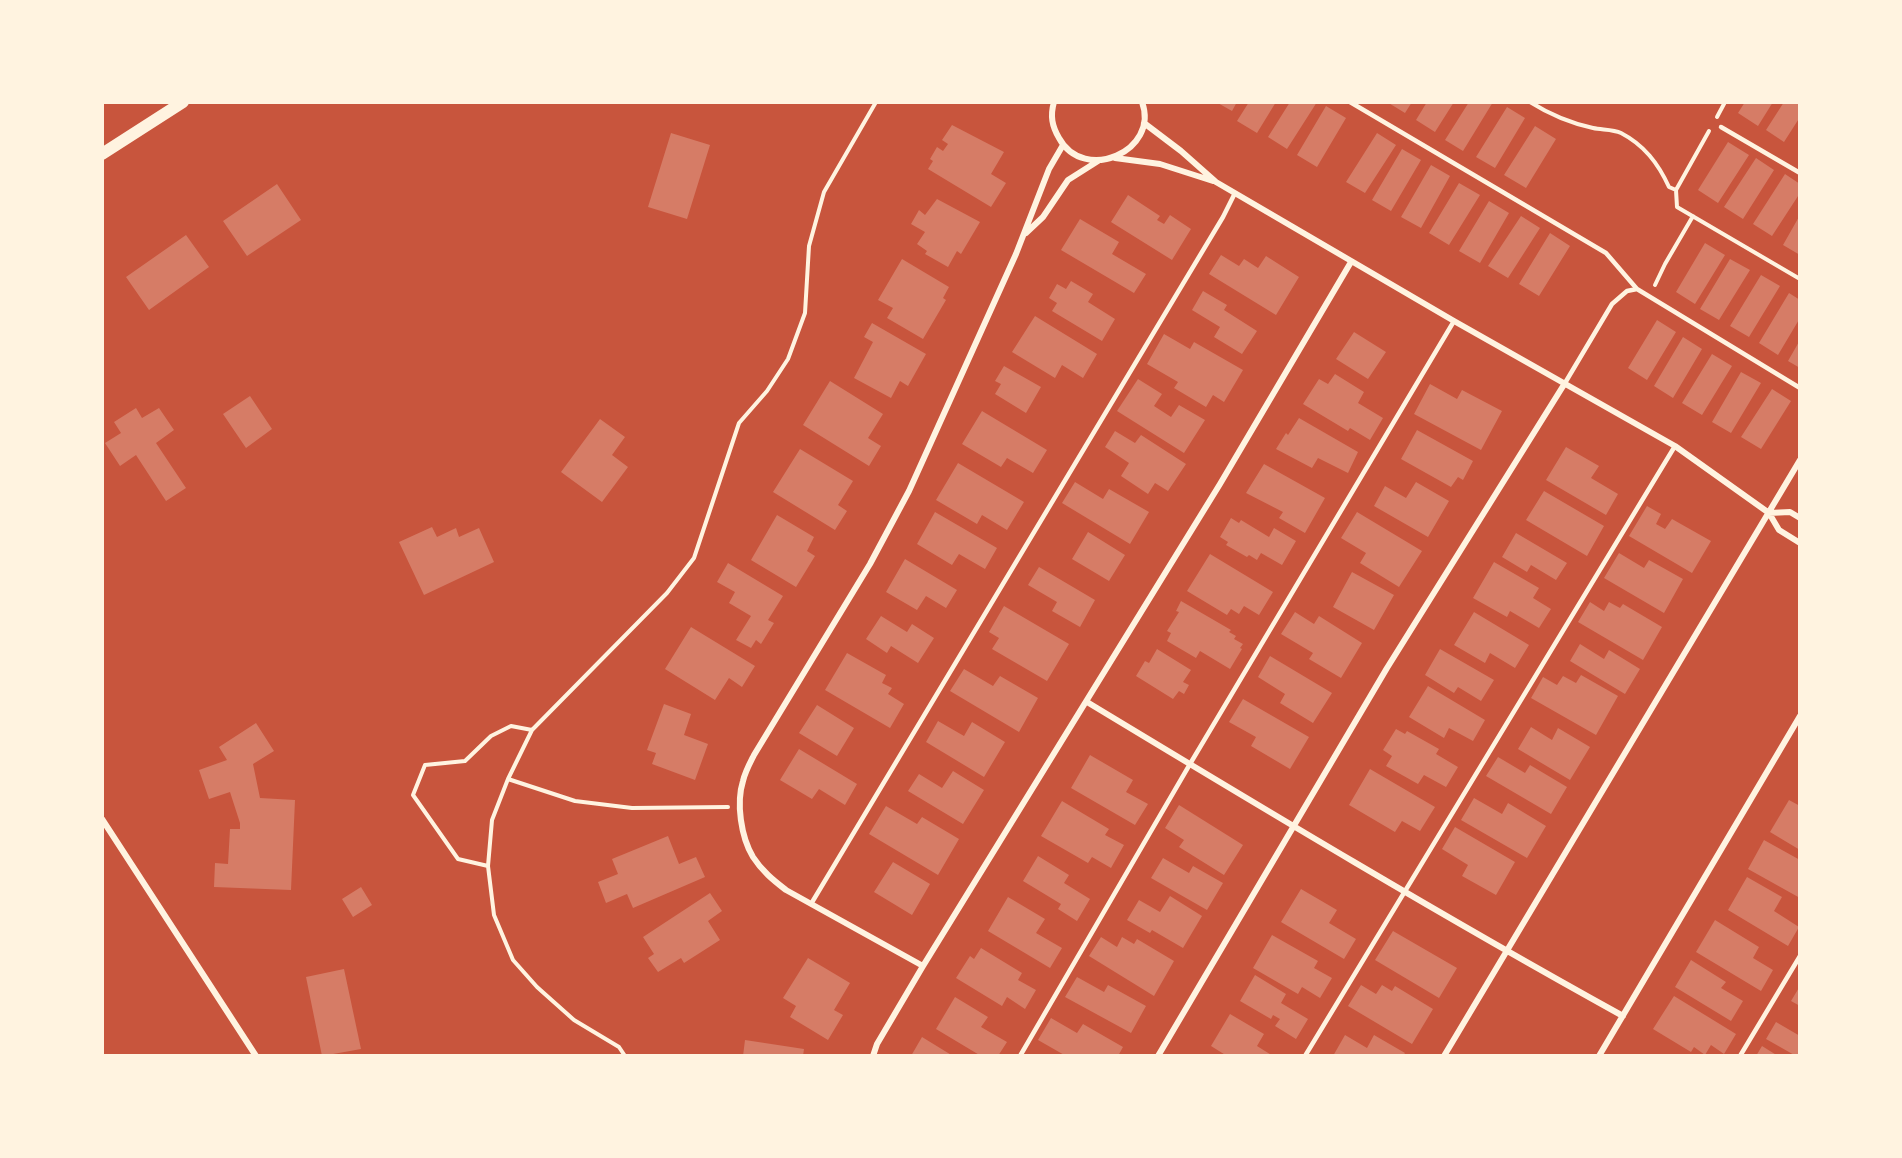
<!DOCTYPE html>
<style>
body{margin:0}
#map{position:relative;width:1902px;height:1158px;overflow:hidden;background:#c8553d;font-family:"Roboto Condensed",sans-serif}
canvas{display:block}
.frame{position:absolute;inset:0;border:104px solid #fff3e0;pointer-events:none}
</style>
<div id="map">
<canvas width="1902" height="1158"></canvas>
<div class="frame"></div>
</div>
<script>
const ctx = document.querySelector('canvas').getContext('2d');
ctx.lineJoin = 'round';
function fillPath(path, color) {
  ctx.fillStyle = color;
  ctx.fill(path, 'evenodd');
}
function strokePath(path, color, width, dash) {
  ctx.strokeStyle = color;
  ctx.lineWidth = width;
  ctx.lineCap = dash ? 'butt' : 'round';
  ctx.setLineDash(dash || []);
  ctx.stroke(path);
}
fillPath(new Path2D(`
 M1216,102H1237L1232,111Z
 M1249,102H1276L1257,133L1237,121Z
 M1290,102H1317L1287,149L1268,137Z
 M1387,102H1412L1405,113Z
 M1427,102H1454L1435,132L1416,120Z
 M1469,102H1493L1463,151L1445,140Z
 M1745,102H1773L1758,126L1738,113Z
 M1784,102H1800V117L1784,142L1766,130Z
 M1326,106L1346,118L1317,167L1297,155Z
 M1507,107L1525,118L1495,168L1476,157Z
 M952,125L1004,152L991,174L1006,183L991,207L928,169L933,161L930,159L937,147L943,151L948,144L942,140Z
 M1535,126L1556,139L1526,188L1504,175Z
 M671,133L710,145L687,219L648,207Z
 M1377,133L1396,145L1365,193L1346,182Z
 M1728,142L1749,155L1718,203L1698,190Z
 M1402,149L1421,160L1391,211L1372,200Z
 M1756,158L1774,170L1743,219L1724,207Z
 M1431,165L1450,176L1421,228L1401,217Z
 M1785,174L1800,184V193L1772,236L1753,224Z
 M1459,183L1480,195L1449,245L1429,233Z
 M277,184L301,220L247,256L223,221Z
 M1128,195L1160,216L1157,220L1164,224L1170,215L1191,229L1172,260L1111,222Z
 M937,199L980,222L961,254L957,251L948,267L925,254L927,251L917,244L925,232L911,224L919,210L925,215Z
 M1489,201L1509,213L1480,263L1459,251Z
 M1800,215V255L1783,245Z
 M1521,216L1540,228L1508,278L1488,266Z
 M1080,219L1119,242L1112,254L1146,274L1134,293L1061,250Z
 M1550,233L1570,246L1539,296L1519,284Z
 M186,235L209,267L149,310L126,277Z
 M1705,243L1725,255L1695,304L1676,292Z
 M1221,255L1239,266L1244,259L1258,268L1266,256L1299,277L1276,315L1209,274Z
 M902,259L949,287L943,298L946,300L923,339L887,318L893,308L878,300Z
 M1730,259L1750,270L1719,320L1700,309Z
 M1761,275L1780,286L1749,337L1730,326Z
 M1071,281L1093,294L1088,302L1115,319L1102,341L1052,311L1057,303L1049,298L1057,284L1066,289Z
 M1203,291L1227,305L1224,310L1257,331L1242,354L1214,337L1220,327L1192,310Z
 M1789,293L1800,300V318L1778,355L1759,343Z
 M1035,316L1097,354L1083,378L1062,365L1055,378L1012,352Z
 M1657,320L1676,332L1647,380L1628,368Z
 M872,323L926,354L908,386L900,381L891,398L854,378L873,342L864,337Z
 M1354,332L1386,352L1368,379L1336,359Z
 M1164,334L1190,349L1194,342L1243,370L1224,402L1213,395L1206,407L1174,388L1178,382L1147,364Z
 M1683,337L1702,349L1673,398L1654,386Z
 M1800,340V368L1788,361Z
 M1712,354L1732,366L1702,415L1682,403Z
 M1004,366L1041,387L1026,413L995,394L1001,384L995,381Z
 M1741,372L1761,383L1731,433L1712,422Z
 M1335,374L1364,392L1358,403L1383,418L1370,440L1350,428L1348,431L1303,404L1319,379L1328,384Z
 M1138,379L1162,394L1154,406L1171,417L1179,405L1205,420L1184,453L1117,411Z
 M830,381L883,414L868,438L881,446L869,466L803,425Z
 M1430,384L1457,399L1462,390L1502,411L1481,450L1414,414Z
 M1772,389L1791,401L1761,449L1741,437Z
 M250,396L272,429L246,448L223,414Z
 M136,408L142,418L159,408L174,430L156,443L186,488L166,501L136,455L120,466L105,443L121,433L114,422Z
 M982,411L1047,450L1033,473L1007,458L1001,467L962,444Z
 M1299,418L1358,452L1348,473L1318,458L1312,468L1276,449L1286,433L1288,435Z
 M600,419L625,437L612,455L628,467L602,502L561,472Z
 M1417,430L1473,461L1463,480L1458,477L1451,487L1401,459Z
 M1115,431L1135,443L1141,435L1186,464L1168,491L1155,483L1148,494L1121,476L1129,463L1105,447Z
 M1566,447L1599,466L1591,478L1618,494L1606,515L1546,480Z
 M800,449L853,481L838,505L847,511L835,530L773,492Z
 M958,463L1024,502L1007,530L982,515L977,524L936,500Z
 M1264,464L1325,498L1305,533L1279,518L1283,512L1246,493Z
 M1075,482L1103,499L1109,489L1149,512L1130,544L1062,503Z
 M1416,482L1449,501L1428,537L1374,506L1385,486L1406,498Z
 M1544,491L1604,526L1587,556L1526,520Z
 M1647,506L1661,514L1656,524L1665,529L1672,519L1711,541L1692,573L1629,536Z
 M935,512L997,548L985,569L959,554L952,565L917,544Z
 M1357,512L1422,551L1399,587L1360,563L1366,553L1341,538Z
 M777,515L814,537L807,551L815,556L796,587L751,560Z
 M1231,518L1239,523L1241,520L1269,537L1274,528L1296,541L1282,565L1261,553L1257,560L1249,555L1247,557L1226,545L1228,542L1220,537Z
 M432,527L437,537L456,528L459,537L479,528L494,562L424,595L399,542Z
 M1088,532L1125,555L1109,581L1072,559Z
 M1516,533L1567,563L1556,580L1531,565L1527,572L1502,557Z
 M1619,553L1644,568L1649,560L1683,579L1664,613L1604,578Z
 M1210,554L1273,592L1259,615L1244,606L1239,614L1231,609L1227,615L1187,591Z
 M905,559L957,590L946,608L926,596L917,610L886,592Z
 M1494,562L1539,588L1533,598L1551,609L1539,628L1510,611L1507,617L1473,598Z
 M728,563L783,596L768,620L774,623L761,644L756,640L751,648L736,640L751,616L729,603L735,592L717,582Z
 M1039,567L1095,600L1080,627L1052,611L1057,602L1028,585Z
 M1352,572L1394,595L1374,630L1333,607Z
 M1181,601L1231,630L1229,632L1236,636L1234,639L1243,644L1240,648L1242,649L1230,669L1200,651L1196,658L1167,641L1171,633L1167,631L1179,612L1176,611Z
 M1590,602L1604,611L1609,602L1620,608L1623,604L1662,627L1643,660L1578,622Z
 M1004,606L1069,644L1047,681L992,649L999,638L989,632Z
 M1295,612L1314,624L1319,616L1362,643L1341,678L1309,659L1313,653L1281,634Z
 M1474,612L1529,645L1515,668L1490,653L1485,663L1454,645Z
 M881,616L907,632L912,624L934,638L918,663L891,646L887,653L866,639Z
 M691,627L755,666L742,687L729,678L715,700L665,669Z
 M1580,644L1604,659L1609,650L1640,669L1625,694L1570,661Z
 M1157,649L1191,670L1183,682L1189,685L1184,694L1179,691L1173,699L1136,676L1145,661L1149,663Z
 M1440,649L1494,680L1481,701L1458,687L1454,693L1425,675Z
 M847,653L886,675L882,683L892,688L888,694L904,704L890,728L825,690Z
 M1270,656L1332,693L1313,723L1280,703L1285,694L1258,677Z
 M964,669L993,686L1000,676L1038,698L1019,732L950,691Z
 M1581,675L1618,696L1596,735L1531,698L1543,677L1557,685L1563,676L1576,683Z
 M1428,686L1485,720L1473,741L1449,728L1444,738L1409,717Z
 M1243,699L1309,737L1290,769L1251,746L1256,737L1229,722Z
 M664,704L691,714L684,735L708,744L695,780L652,764L656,753L647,750Z
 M817,705L854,728L837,756L799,733Z
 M938,721L964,736L972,722L1005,742L984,777L926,742Z
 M256,723L274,751L253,764L260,798L295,800L291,890L214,887L215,863L228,864L230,829H240V823L230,792L209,799L199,770L227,760L219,747Z
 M1531,727L1552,740L1558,728L1590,747L1570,780L1518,749Z
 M1396,729L1405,734L1407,731L1439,749L1436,754L1458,767L1446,787L1424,775L1418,784L1386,766L1392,756L1383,750Z
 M799,749L857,784L845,805L819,789L812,799L780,780Z
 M1090,755L1133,780L1126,792L1148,804L1135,825L1071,788Z
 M1498,757L1525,773L1530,765L1567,787L1551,814L1486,776Z
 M1370,769L1435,807L1420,831L1402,821L1395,832L1349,805Z
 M953,771L984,790L963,824L908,791L919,774L942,788Z
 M1474,798L1502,814L1508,803L1546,826L1527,858L1461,820Z
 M1789,800L1800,806V850L1770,832Z
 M1062,801L1109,829L1105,835L1124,845L1111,868L1092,857L1088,863L1041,836Z
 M1179,805L1243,845L1224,875L1179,847L1184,840L1165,828Z
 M886,806L917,824L922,817L959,839L938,875L869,834Z
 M1455,827L1515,862L1496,895L1462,876L1468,865L1442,849Z
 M668,836L679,864L696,857L705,877L633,908L627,894L606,903L598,882L618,874L612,859Z
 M1764,840L1800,860L1798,871L1800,872V898L1748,869Z
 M1038,856L1069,875L1064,883L1090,899L1077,921L1058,909L1061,904L1023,881Z
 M1163,858L1189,873L1193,866L1223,883L1207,910L1151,878Z
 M893,862L930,884L912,915L874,892Z
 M1747,877L1782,897L1774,911L1799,927L1788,946L1728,910Z
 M361,887L372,905L353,917L342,899Z
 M1301,889L1337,910L1329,923L1356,939L1344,959L1281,922Z
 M710,893L722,911L708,921L720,940L684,963L681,958L658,972L648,958L654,954L643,937Z
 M1170,896L1202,916L1183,948L1152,930L1150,933L1127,920L1139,900L1160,912Z
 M1008,897L1045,919L1036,933L1062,948L1050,968L988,931Z
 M1715,920L1759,947L1753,958L1773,970L1761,991L1696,952Z
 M1393,931L1457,968L1439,998L1375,960Z
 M1272,935L1318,961L1314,968L1332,978L1320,998L1302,987L1298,994L1253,968Z
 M1101,937L1117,947L1122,937L1134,944L1137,939L1174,961L1154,996L1089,956Z
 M981,948L1022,973L1018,980L1036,990L1025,1009L1007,997L1002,1006L956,978L970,956L974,959Z
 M808,958L850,983L834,1010L843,1015L828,1040L790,1017L796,1006L783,998Z
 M1691,960L1726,982L1721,988L1743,1001L1731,1021L1675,987Z
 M344,969L361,1049L322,1056L306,977Z
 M1255,975L1286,994L1281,1003L1308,1019L1296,1039L1275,1026L1280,1019L1273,1015L1271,1019L1240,1001Z
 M1077,977L1104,992L1108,985L1146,1006L1131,1033L1065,997Z
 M1361,985L1376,994L1382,985L1392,991L1395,986L1433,1009L1412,1044L1348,1006Z
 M1800,986V1006L1791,1001Z
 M1674,996L1736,1034L1724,1054L1711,1045L1705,1055L1694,1047L1691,1052L1653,1029Z
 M955,997L988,1017L981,1027L1007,1042L998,1056H981L936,1029Z
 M1230,1014L1264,1034L1257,1046L1273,1056H1227L1211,1046Z
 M1051,1018L1077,1033L1083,1024L1123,1047L1118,1056H1066L1038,1040Z
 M1776,1022L1800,1036V1056H1796L1766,1039Z
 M1345,1035L1367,1048L1374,1035L1405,1053L1403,1056H1333Z
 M922,1037L953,1056H911Z
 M745,1040L804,1049L803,1056H743Z
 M1762,1046L1778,1056H1756Z`), '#d67c66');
strokePath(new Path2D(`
 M1530,102C1549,114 1570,123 1593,128C1602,130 1613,129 1621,133C1644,145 1658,163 1669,187L1676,190
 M1717,117L1725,102
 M1709,131L1676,190L1677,207L1800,279
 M1655,285L1665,264L1693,216
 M508,779L575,801L632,808L728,807
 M488,866L458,859L413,795L425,765L465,761L491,736L511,726L532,730
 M625,1056L619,1047L574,1020L537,987L513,960L494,915L488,866L492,820L508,779L532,730L667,593L694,558L739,423L767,391L788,359L805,313L809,246L824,192L876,102`), '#fff3e0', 4);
strokePath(new Path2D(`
 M1350,102L1606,253L1637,289
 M1721,127L1800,173
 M1565,383L1612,304L1627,291L1637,289L1800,388
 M811,904L1223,217L1235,193
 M1020,1056L1190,764L1454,321
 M1305,1056L1675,446
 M1740,1056L1800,956`), '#fff3e0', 4.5);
strokePath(new Path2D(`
 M1054,102C1050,116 1052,126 1059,138C1084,184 1160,151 1142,102
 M1144,123L1181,151L1216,182L1454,321L1675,446L1769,513L1779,530L1800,543
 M1115,158L1160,164L1213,181
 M1026,233L1043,217L1068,180L1098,161
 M1769,513L1790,512L1800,518
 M1087,702C1264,809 1442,916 1623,1016
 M102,819L256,1056
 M923,966L786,890C773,880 762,871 753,857C741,837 736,803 743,781C745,772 750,763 754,755L870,564L909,491L1016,254L1049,169L1063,145
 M873,1056L877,1044L923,966L1220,484L1351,262
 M1158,1056L1387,668L1565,383
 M1444,1056L1800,460
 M1599,1056L1800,716`), '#fff3e0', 6);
strokePath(new Path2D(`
 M102,154L183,102`), '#fff3e0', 12);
</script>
